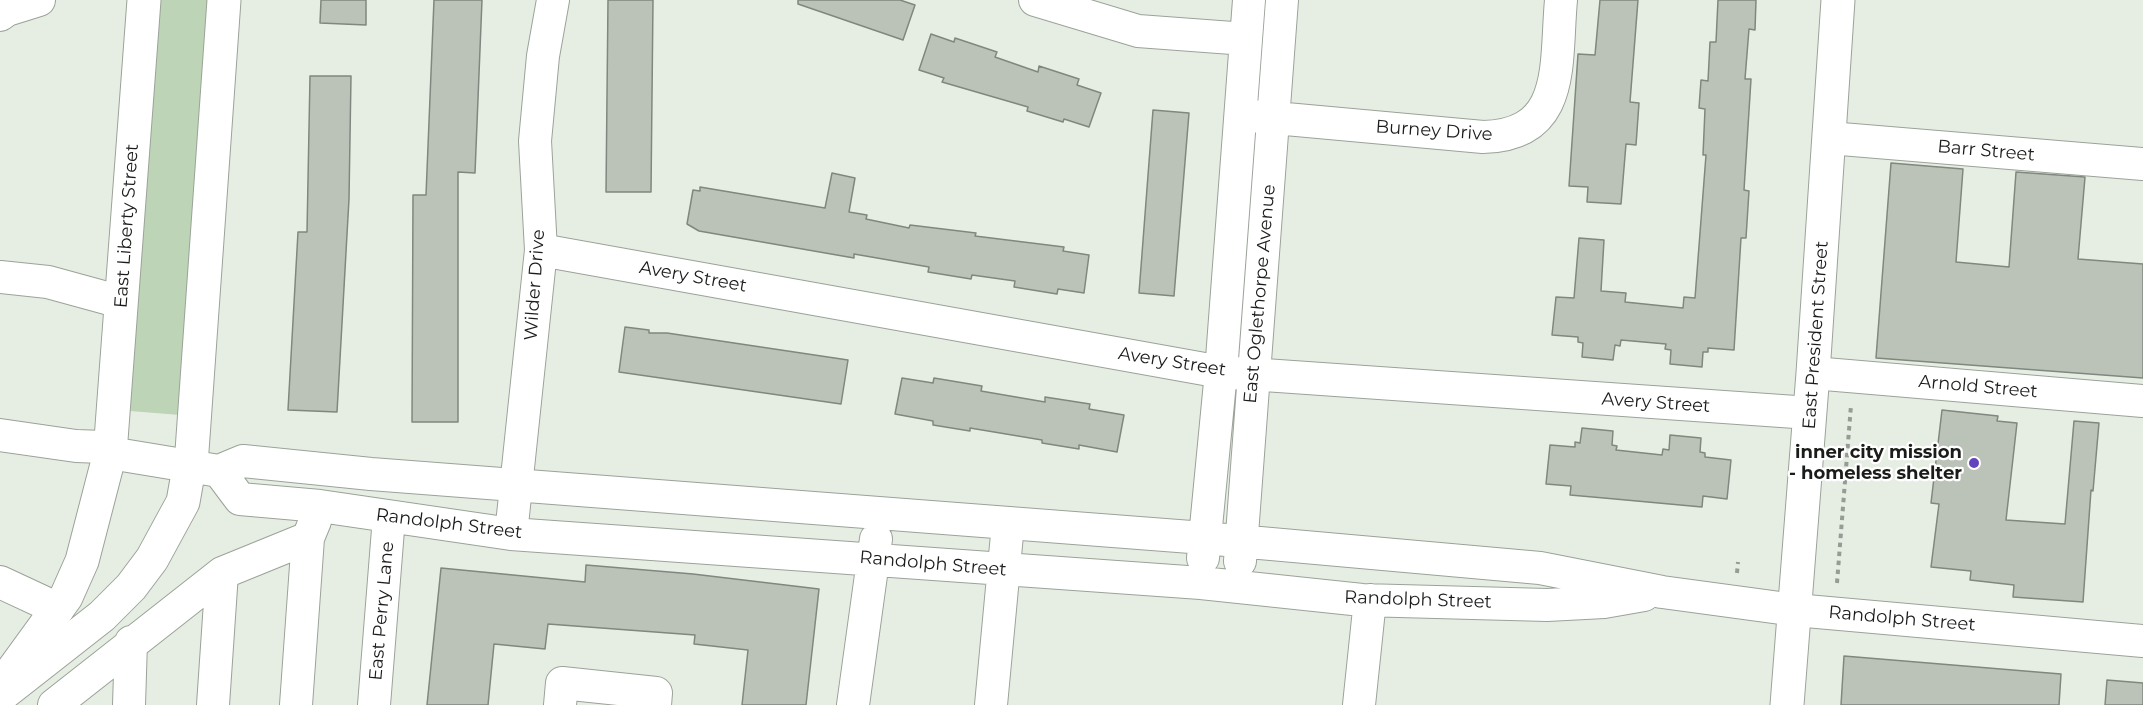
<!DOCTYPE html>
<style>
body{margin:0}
canvas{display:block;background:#e6eee4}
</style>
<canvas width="2143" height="705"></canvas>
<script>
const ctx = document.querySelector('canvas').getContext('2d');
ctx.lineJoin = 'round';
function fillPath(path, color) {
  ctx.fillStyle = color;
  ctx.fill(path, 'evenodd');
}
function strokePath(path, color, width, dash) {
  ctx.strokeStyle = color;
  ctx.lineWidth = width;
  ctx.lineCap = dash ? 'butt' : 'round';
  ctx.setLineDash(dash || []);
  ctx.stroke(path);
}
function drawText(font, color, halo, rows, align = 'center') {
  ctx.font = font + ' Montserrat,sans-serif';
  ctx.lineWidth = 4.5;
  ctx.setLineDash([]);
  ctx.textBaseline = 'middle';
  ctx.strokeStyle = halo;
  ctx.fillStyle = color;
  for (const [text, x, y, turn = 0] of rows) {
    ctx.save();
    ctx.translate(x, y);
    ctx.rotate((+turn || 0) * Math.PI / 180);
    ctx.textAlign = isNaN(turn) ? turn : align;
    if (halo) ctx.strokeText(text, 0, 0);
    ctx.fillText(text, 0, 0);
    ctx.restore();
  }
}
fillPath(new Path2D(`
 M160,0H209L180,415L130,411Z`), '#bdd4b7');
const building = new Path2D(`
 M321,0H366V25L320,23Z
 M434,0H482L475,173L458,172V422H412L413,195H426Z
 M608,0H653L651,192H606Z
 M798,0H900L915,5L903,40L798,4Z
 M1600,0H1638L1630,102L1639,103L1636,145L1626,144L1621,204L1587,202L1588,187L1569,186L1578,54L1595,55Z
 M1718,0H1756L1755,30L1749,29L1745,79H1751L1744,190L1749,191L1746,238H1741L1734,350L1708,348V352H1703L1702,367L1670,364L1671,350L1665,349L1666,344L1621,340L1620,346L1615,345L1613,360L1582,357L1583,343L1578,342V337L1552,335L1556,297L1574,298L1579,238L1604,240L1601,291L1626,293L1625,302L1683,308L1684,297L1695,298L1706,155H1703L1705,109L1699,108L1701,80L1708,81L1710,42H1716Z
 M931,34L954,42L955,38L997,52L995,57L1038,72L1039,66L1079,79L1077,85L1101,93L1089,127L1064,119L1063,122L1027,111L1028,107L942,82L944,78L919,70Z
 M310,76H351L349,199L337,412L288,410L298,232H307Z
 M1153,110L1189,113L1174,296L1139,293Z
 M1891,163L1963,169L1956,262L2009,267L2016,172L2085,177L2078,259L2143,264V378L1876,358Z
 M832,173L855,178L849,212L867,215L866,219L909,228L910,225L976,233L975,236L1064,247L1063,251L1089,255L1084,293L1058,289L1057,294L1014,287L1015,281L972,275L971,279L928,272L929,267L854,254V258L699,231L687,224L693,190L700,191V187L825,208Z
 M625,327L649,330V333H667L848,360L841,404L619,372Z
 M902,378L933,383L934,378L982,386L981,391L1045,402V397L1090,404L1089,409L1124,415L1117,452L1079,445V449L1042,443V440L970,428V431L933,425V421L895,414Z
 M1942,410L1998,416L1997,421L2017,423L2006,520L2065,524L2074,421L2099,423L2093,491L2091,490L2083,602L2013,597L2014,585L1970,580L1971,571L1931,567L1939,504L1931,503Z
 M1582,428L1613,431L1612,445L1617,446L1616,450L1662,455L1663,449L1669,450L1670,435L1701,438L1700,452L1705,453V457L1731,460L1727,499L1703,496L1702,507L1615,499L1570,495L1571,486L1546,484L1550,445L1575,447V442L1580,443Z
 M586,565L693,574L819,589L806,705H742L748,650L694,644L695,635L548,624L545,649L494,644L488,705H427L441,568L585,582Z
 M1844,656L2061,674L2059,705H1841Z
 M2107,680L2143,683V705H2105Z`);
fillPath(building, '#bbc3b9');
strokePath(building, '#80877e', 1.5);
const minor = new Path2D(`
 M1035,0L1138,31L1246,39
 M0,15L7,10L39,0
 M1253,116L1483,137C1567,135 1555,64 1561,0
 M1829,138L2143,164
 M541,250L1221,372L1810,413
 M0,277L48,282L121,302
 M1813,373L2143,401
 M0,435L76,446L103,447L110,453L219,471L243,461L371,474L1204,538L1540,568L1662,592L1795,610L2143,641
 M219,471L240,499L320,506L511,534L1201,583L1362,600L1547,605L1604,602L1644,595
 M511,534L541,250L535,141L543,56L553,0
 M1203,558L1221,372L1249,0
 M1240,561L1282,0
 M0,582L58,609
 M54,705L222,573L308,538
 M129,705L131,642
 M213,705L222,573
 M296,705L308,538L315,521
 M374,705L389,517
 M560,705L562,683L656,693L655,705
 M853,705L876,539
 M991,705L1008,524
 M1359,705L1370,600`);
const major = new Path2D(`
 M10,674L66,597L82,561L110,453L144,0
 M0,696L102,616L131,587L152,559L183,502L192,451L224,0
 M1787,705L1813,373L1838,0`);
strokePath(minor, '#9ba399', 34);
strokePath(major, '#9ba399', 35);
strokePath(new Path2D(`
 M1737,573L1738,562
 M1837,583L1851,405`), '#969b94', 4, [4.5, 4.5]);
strokePath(minor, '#fff', 32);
strokePath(major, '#fff', 33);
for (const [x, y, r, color] of [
 [1974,463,6,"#6244bd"]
]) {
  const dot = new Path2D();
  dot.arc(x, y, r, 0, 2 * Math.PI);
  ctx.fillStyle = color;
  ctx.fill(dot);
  strokePath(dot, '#fff', 2);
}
drawText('18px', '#1a1c19', '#fff', [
 ["Burney Drive",1434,131,4],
 ["Barr Street",1986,151,5],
 ["East Liberty Street",127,226,-86],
 ["Avery Street",693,277,10],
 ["Wilder Drive",535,285,-86],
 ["East Oglethorpe Avenue",1260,294,-85],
 ["East President Street",1816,335,-86],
 ["Avery Street",1172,362,9],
 ["Arnold Street",1978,387,5],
 ["Avery Street",1656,403,4],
 ["Randolph Street",449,524,7],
 ["Randolph Street",933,564,5],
 ["Randolph Street",1418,600,2],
 ["East Perry Lane",382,611,-85],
 ["Randolph Street",1902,619,5]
]);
drawText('bold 18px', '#1a1c19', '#fff', [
 ["inner city mission",1962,453],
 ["- homeless shelter",1962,474]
], 'right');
</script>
